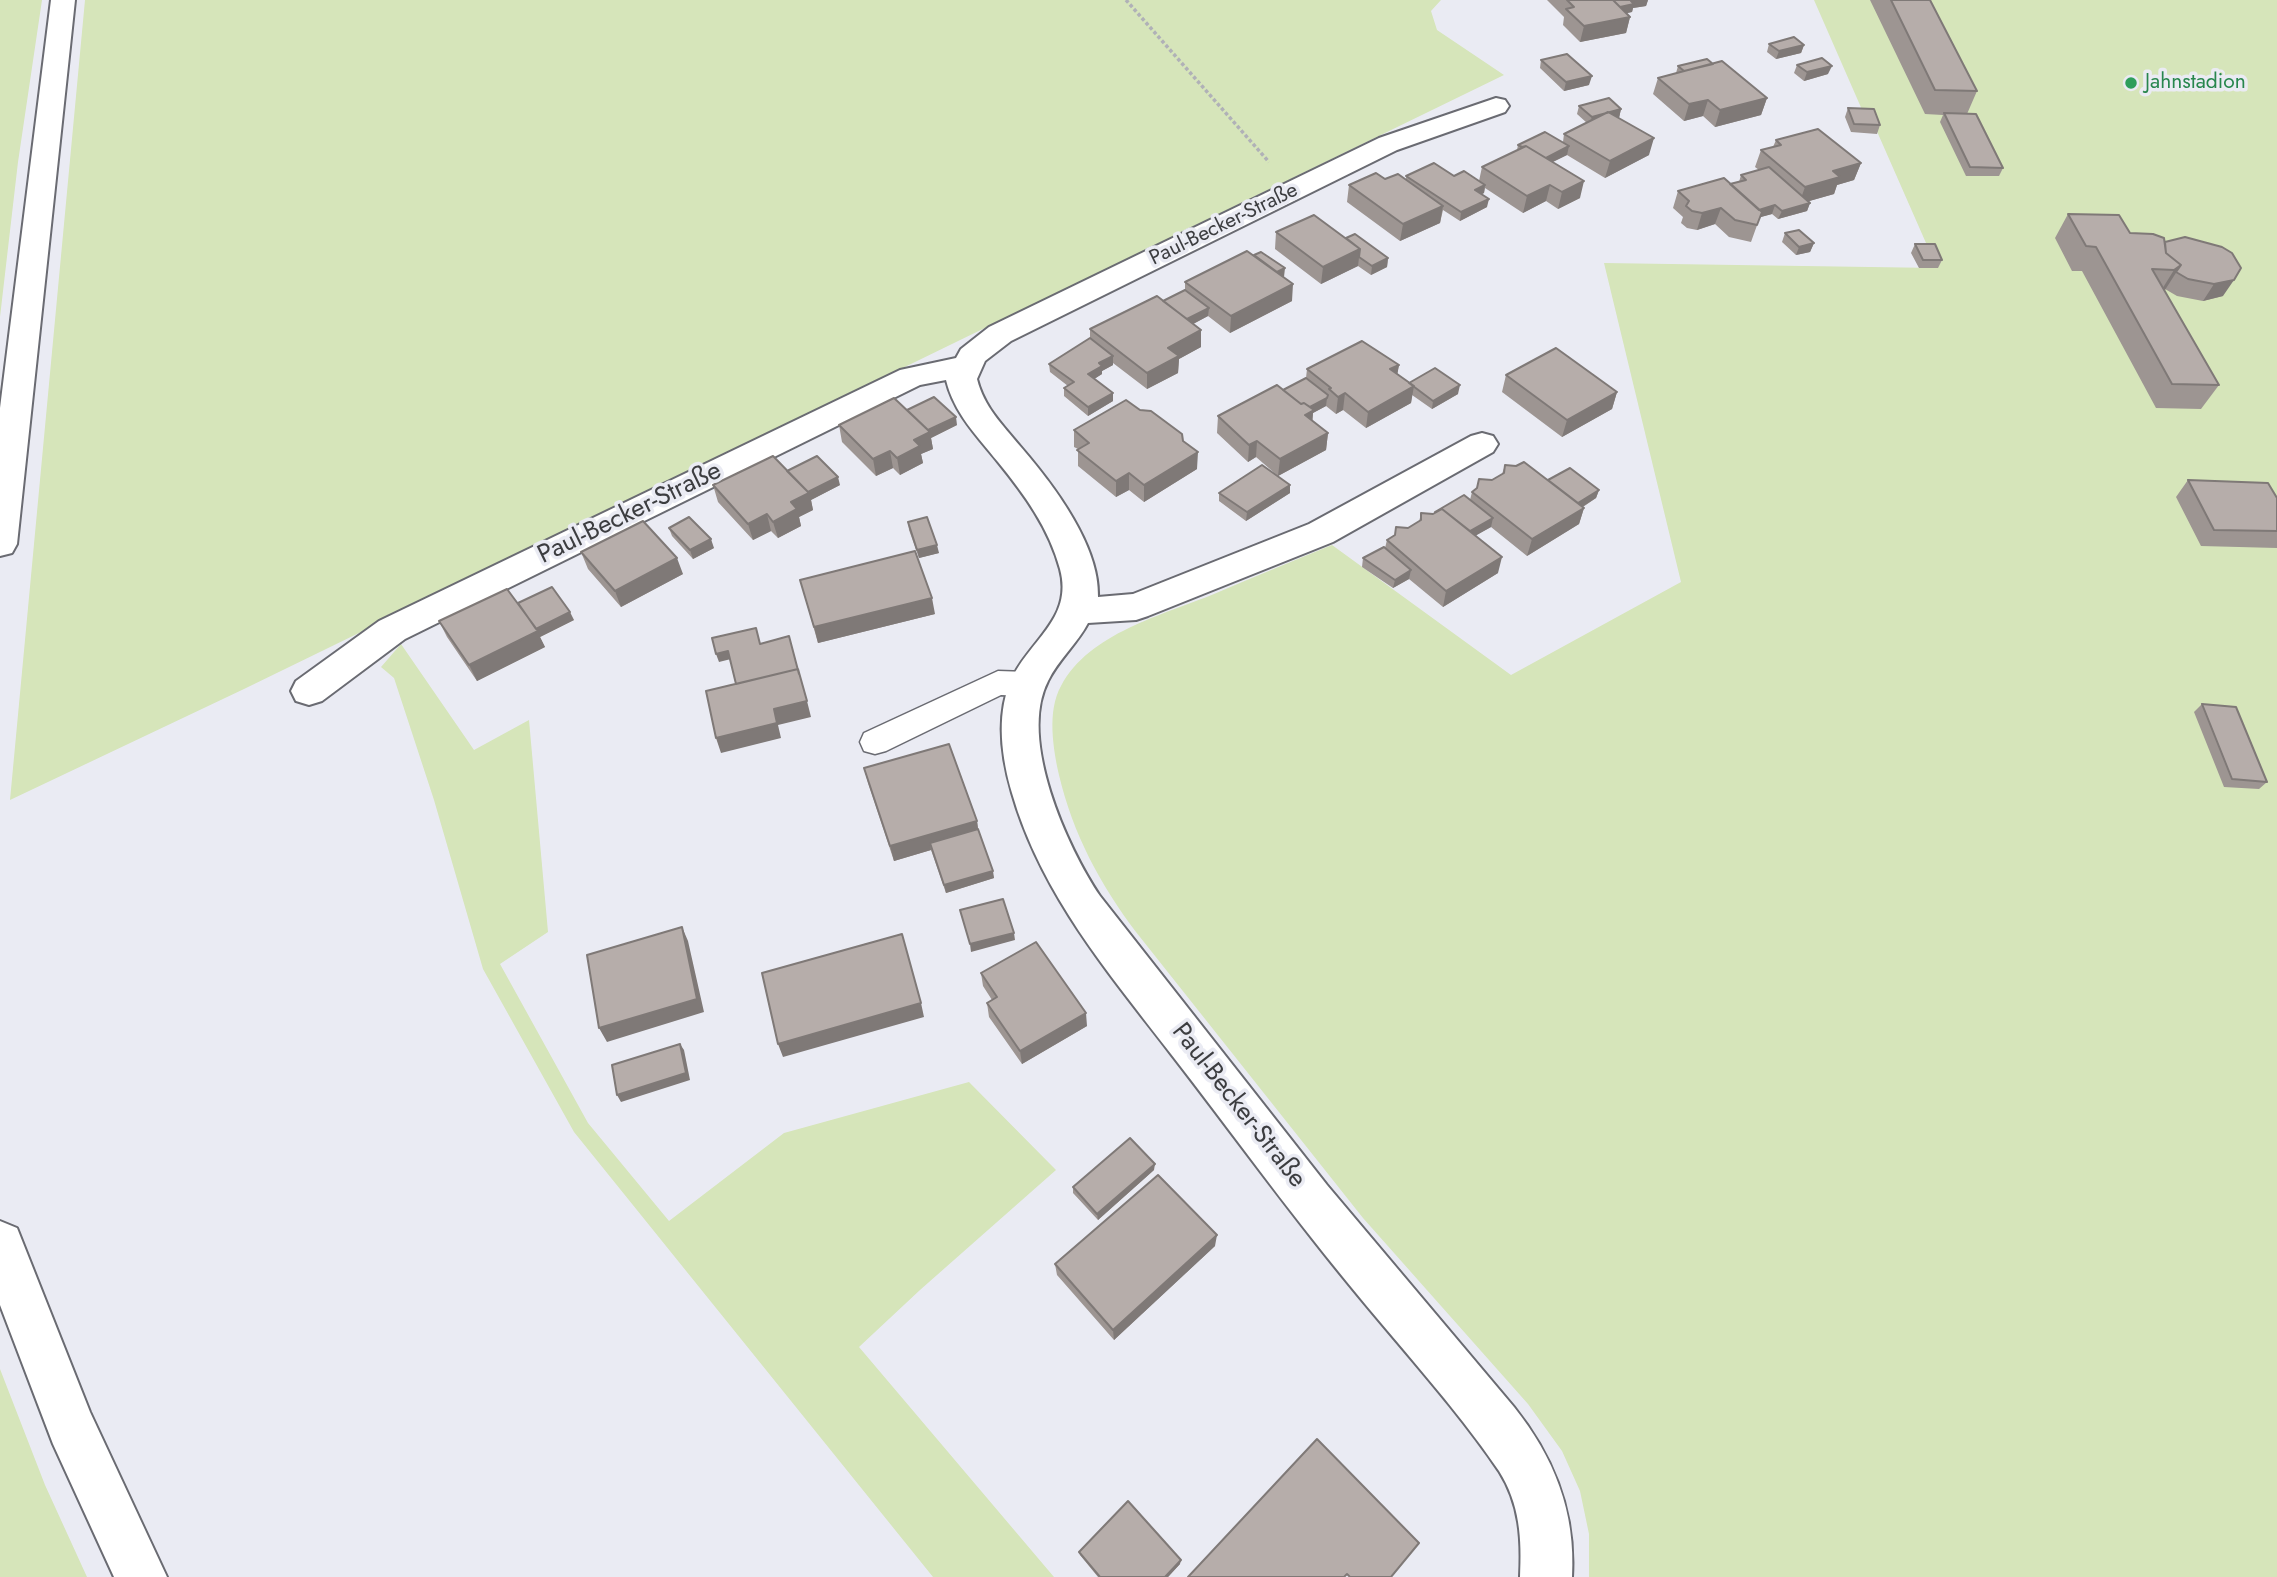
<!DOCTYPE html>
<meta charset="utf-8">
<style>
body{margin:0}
canvas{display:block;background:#eaebf3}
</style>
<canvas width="2277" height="1577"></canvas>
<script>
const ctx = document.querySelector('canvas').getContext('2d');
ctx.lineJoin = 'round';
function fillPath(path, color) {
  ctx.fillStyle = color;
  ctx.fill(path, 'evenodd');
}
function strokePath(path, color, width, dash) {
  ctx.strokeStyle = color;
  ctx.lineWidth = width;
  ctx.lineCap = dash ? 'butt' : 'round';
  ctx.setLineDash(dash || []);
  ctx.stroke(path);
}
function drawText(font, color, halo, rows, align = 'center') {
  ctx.font = font + ' Jost,sans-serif';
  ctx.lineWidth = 7;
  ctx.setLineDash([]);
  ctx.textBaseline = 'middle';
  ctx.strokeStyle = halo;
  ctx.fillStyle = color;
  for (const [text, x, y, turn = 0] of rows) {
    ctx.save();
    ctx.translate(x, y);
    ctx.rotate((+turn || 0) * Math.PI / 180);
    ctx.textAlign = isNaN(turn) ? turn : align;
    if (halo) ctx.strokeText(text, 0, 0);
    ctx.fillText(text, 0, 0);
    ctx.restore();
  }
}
fillPath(new Path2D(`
 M0,0H42L18,162L0,317Z
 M85,0H1441L1431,11L1437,30L1504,75L244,689L10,800Z
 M1814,0H2277V1577H1589V1534L1580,1491L1562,1451L1528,1404L1363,1218L1136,932C1100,884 1073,834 1059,775C1053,748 1047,711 1061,686C1089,633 1163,615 1214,594C1253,577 1293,561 1332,545L1511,675L1681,582L1604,263L1937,268L1868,111L1863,112Z
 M401,644L474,750L529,720L548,932L500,964L588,1123L669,1221L784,1133L969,1082L1056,1170L920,1290L859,1347L1054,1577H933L574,1132L483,969L434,800L394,678L381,667Z
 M0,1369L45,1485L87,1577H0Z`), '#d6e5ba');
const service = new Path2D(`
 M998,671L1028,672L1039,676L1043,684L1039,692L1028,696L1001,695L886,751L875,754L864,751L860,742L864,733Z`);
const minor = new Path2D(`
 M1496,98L1505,100L1509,106L1505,112L1397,150L1011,341L985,361L977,379C984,407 1002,424 1020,446C1052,483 1100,545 1098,597L1133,594L1309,524L1471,436L1482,433L1493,436L1498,444L1493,452L1333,542L1148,616L1136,620L1088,623C1077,644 1058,660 1048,681C1018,739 1067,847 1100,896L1327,1185L1514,1407C1554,1457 1576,1512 1572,1577H1520C1522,1539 1520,1504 1499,1471C1454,1405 1398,1345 1347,1282C1286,1208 1230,1130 1171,1054C1108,972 1041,894 1012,793C1002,759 996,717 1010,683C1027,641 1074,620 1060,569C1049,528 1024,494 998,462C977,436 954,413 946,380L920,385L405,639L322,701L309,705L296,701L291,691L296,681L379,621L900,370L956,358L961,349L989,327L1379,138Z`);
const tertiary = new Path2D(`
 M51,0H75L17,544L12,553L0,556V408Z
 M0,1221L17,1228L90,1412L167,1577H114L53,1444L0,1305Z`);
strokePath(service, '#6a6b72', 3);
strokePath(minor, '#6a6b72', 4);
strokePath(tertiary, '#6a6b72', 4);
strokePath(new Path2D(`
 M1126,0L1269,162`), '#b0b1b7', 3.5, [3.5, 2.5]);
fillPath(service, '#fff');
fillPath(minor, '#fff');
fillPath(tertiary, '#fff');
fillPath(new Path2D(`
 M1547,0H1648L1646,6L1633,8L1632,12L1627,13L1630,17L1626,33L1580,42L1563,25L1564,17Z
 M1870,0H1930L1977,91L1967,114L2003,168L1999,176H1966L1940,122L1943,115L1925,114Z
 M1769,44L1804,45L1801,53L1776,59L1767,52Z
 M1541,60L1589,85L1564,91L1540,68Z
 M1713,64L1767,98L1761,115L1715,127L1703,116L1684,121L1653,94L1658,78L1676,73L1678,66Z
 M1797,65L1828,74L1804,81L1794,73Z
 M1579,106L1621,109L1619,118L1649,155L1605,178L1567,155L1553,162L1580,198L1558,209L1546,201L1523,213L1485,188L1484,193L1482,194L1487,207L1460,221L1443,210L1440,223L1400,241L1347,202L1349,185L1385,179L1406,180V176H1454L1479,181L1482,167L1517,150L1518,145L1563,142L1564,134L1587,123L1577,114Z
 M1848,108L1880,125L1877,134L1851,132L1845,117Z
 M1776,140L1861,163L1854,180L1837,185L1834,194L1809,201L1810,203L1807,211L1778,219L1772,214L1760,217L1751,242L1729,237L1715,224L1697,230L1687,228L1681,223L1683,217L1673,208L1678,191L1730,184L1739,182L1741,175L1759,170L1755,167L1761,150L1773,147Z
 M2068,214L2130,233L2165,242L2185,237L2223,296L2203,301L2177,296L2165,289L2164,290L2219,385L2201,409L2156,408L2082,271H2072L2055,238Z
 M1276,232L1346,238L1388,258L1387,267L1371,275L1358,266L1321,284L1275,249Z
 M1785,233L1814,243L1810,252L1796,255L1782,242Z
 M1915,244L1942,260L1938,268H1919L1911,253Z
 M1284,277L1292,301L1230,333L1208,316L1193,324L1201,347L1179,359L1178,373L1147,389L1113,363V365L1102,371V374L1094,379L1113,393V401L1088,416L1064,396V388L1068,386L1050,372L1049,364L1090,338V329L1163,301L1185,290V282Z
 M1399,365L1397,374L1409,383L1458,394L1432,409L1412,395L1411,403L1366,428L1343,410L1336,414L1326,406L1313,413L1312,421L1328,433L1326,450L1278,476L1256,457L1248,462L1217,433L1218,416L1283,390L1306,378L1307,369Z
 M1506,375L1617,392L1612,409L1562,437L1502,392Z
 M907,410L957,425L931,438L933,449L921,454L923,463L900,475L893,468L876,476L842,442L839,425Z
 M1074,430L1183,441L1197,469L1144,502L1129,490L1116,497L1078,466V449L1074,447Z
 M1505,465L1548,480L1599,490L1596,498L1583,507L1584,508L1579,524L1527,556L1491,527L1476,535L1498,573L1443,607L1409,579L1393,588L1362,567L1363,558L1385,548L1387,540L1419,522L1421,513L1433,514L1470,500L1472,492L1502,474Z
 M787,471L840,485L811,500L813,510L799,517L801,526L778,538L771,531L753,540L718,502L713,485Z
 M2188,480L2277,498V548L2201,546L2176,497Z
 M1219,493H1290L1246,521L1219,501Z
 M908,522L939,553L919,558L909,530Z
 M669,528L714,548L693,559L672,536Z
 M581,552L683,574L621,607L588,569Z
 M800,580L935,614L818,643Z
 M518,603L574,620L540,637L545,647L477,681L447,637L439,621Z
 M2202,704L2267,782L2259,789L2224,787L2194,712Z
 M864,768L977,821L978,829L994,878L946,893L931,850L894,861L868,783Z
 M981,973L1087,1026L1022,1064L989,1017L987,1003L992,1000L983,986Z
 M1154,1170L1098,1220L1073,1193V1187Z
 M1215,1246L1114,1340L1057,1275L1055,1264Z
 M1079,1552L1180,1564L1168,1577H1098L1080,1555Z`), '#9d9592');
fillPath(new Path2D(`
 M1636,0H1648L1646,6L1633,8L1632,12L1609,17L1611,9Z
 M1630,17L1626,33L1580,42L1584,26Z
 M1804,45L1801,53L1776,59L1779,51Z
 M1832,66L1828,74L1804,81L1807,72Z
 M1592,76L1589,85L1564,91L1566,82Z
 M1767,98L1761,115L1715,127L1720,110Z
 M1708,100L1703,116L1684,121L1689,104Z
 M1621,109L1619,118L1589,125L1592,117Z
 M1654,138L1649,155L1605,178L1610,161Z
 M1569,146L1567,155L1540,168L1542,160Z
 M1861,163L1854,180L1837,185L1834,194L1799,204L1805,187L1833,171Z
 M1584,181L1580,198L1558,209L1562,192Z
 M1485,185L1484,193L1474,198L1475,190Z
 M1550,185L1546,201L1523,213L1527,196Z
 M1489,199L1487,207L1460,221L1461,212Z
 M1810,203L1807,211L1778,219L1782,211Z
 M1775,205L1772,214L1747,221L1750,213Z
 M1443,206L1440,223L1400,241L1403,224Z
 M1721,208L1715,224L1697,230L1702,213Z
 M1814,243L1810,252L1796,255L1799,247Z
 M1360,249L1358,266L1321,284L1323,267Z
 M1388,258L1387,267L1371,275L1372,266Z
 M2181,265L2165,290L2159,294L2174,270Z
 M1285,268L1284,277L1270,276Z
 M2234,280L2223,296L2203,301L2214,284Z
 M1293,284L1292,301L1230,333L1231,316Z
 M1209,308L1208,316L1180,331V322Z
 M1201,330V347L1179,359L1178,373L1147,389V373L1168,348Z
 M1113,356V365L1102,371V374L1088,383V374L1099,363Z
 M1399,365L1396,382L1390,369Z
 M1460,385L1458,394L1432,409L1433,401Z
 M1414,386L1411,403L1366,428L1368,412Z
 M1617,392L1612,409L1562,437L1567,420Z
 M1113,393V401L1088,416V407Z
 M1345,393L1343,410L1336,414L1338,397Z
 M1327,398L1326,406L1313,413L1312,427L1300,413Z
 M956,417L957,425L931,438L933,449L921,454L923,463L900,475L897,458L914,440L924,433Z
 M1328,433L1326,450L1278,476L1280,459Z
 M1257,441L1256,457L1248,462L1249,445Z
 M890,451L893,468L876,476L873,459Z
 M1198,452L1197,469L1144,502V485Z
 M1129,473V490L1116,497V481Z
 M838,477L840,485L811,500L813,510L799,517L801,526L778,538L773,522L791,502Z
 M1290,485V493L1246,521L1247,512Z
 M1599,490L1596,498L1568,516L1570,507Z
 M1584,508L1579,524L1527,556L1532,539Z
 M767,514L771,531L753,540L748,524Z
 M1493,518L1491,527L1461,544L1463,535Z
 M711,539L714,548L693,559L690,550Z
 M937,545L939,553L919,558L917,550Z
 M1502,557L1498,573L1443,607L1446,591Z
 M677,558L683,574L621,607L615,591Z
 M1411,570L1409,579L1393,588L1395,580Z
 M932,598L935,614L818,643L814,627Z
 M570,612L574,620L540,637L545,647L477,681L469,665Z
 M728,651L731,659L719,662L716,654Z
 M807,701L811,717L778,725L781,738L721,753L716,738L774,709Z
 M977,821L979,836L930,843L931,850L894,861L890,846Z
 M993,871L994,878L946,893L944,885Z
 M682,927L688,941L704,1012L607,1042L599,1028Z
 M1014,933L1015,940L971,952L970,944Z
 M921,1003L924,1017L783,1057L778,1044Z
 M1086,1013L1087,1026L1022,1064L1020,1051Z
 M680,1044L684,1050L690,1080L621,1102L617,1095Z
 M1155,1164L1154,1170L1098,1220L1097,1214Z
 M1217,1235L1215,1246L1114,1340L1113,1330Z
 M1181,1560L1180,1564L1168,1577H1165Z`), '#7f7977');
const building = new Path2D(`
 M1567,0H1613L1630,17L1584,26L1566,9L1574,7Z
 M1613,0H1636L1631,1L1634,4L1620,7Z
 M1891,0H1930L1977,91L1935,90Z
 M1794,37L1804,45L1779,51L1769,44Z
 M1567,54L1592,76L1566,82L1541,60Z
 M1822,58L1832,66L1807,72L1797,65Z
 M1707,59L1713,64L1684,71L1678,66Z
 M1722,61L1767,98L1720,110L1708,100L1689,104L1658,78Z
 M1609,98L1621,109L1592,117L1579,106Z
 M1848,108L1874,109L1880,125L1854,124Z
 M1608,112L1654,138L1610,161L1564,134Z
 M1944,113L1976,114L2003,168L1970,167Z
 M1818,129L1861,163L1833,171L1840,177L1805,187L1761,150L1781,145L1776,140Z
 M1545,132L1569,146L1546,158L1526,146L1522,147L1518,145Z
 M1526,146L1584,181L1562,192L1550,185L1527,196L1482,167Z
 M1434,163L1454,176L1464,171L1485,185L1475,190L1489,199L1461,212L1406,176Z
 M1769,167L1810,203L1782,211L1775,205L1759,210L1730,184L1746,180L1741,175Z
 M1376,173L1385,179L1398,174L1443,206L1403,224L1349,185Z
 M1724,178L1762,212L1757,225L1735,220L1721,208L1702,213L1692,211L1686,206L1689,201L1678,191Z
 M2068,214L2119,215L2130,233L2153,234L2164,238L2166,253L2181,265L2174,270L2152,269L2219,385L2172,384L2096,247L2086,246Z
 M1314,215L1360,249L1323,267L1276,232Z
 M1799,230L1814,243L1799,247L1785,233Z
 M1355,234L1388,258L1372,266L1359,257L1360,249L1346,238Z
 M2185,237L2222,247L2232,253L2241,268L2234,280L2214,284L2188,279L2176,272L2181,265L2166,253L2165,242Z
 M1915,244H1935L1942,260H1923Z
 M1247,251L1293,284L1231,316L1185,282Z
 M1261,252L1285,268L1277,272L1254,255Z
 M1185,290L1209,308L1187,319L1163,301Z
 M1157,296L1201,330L1168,348L1179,356L1147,373L1090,329Z
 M1090,338L1113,356L1099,363L1102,366L1088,374L1113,393L1088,407L1064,388L1074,382L1049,364Z
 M1362,341L1399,365L1390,369L1414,386L1368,412L1345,393L1338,397L1329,389L1331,388L1307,369Z
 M1556,348L1617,392L1567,420L1506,375Z
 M1435,368L1460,385L1433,401L1409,383Z
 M1306,378L1328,395L1327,398L1310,407L1304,403L1301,404L1283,390Z
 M1277,385L1301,404L1304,403L1314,410L1305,415L1328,433L1280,459L1257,441L1249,445L1218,416Z
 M934,397L956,417L928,430L907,410Z
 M894,398L930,432L914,440L920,446L897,458L890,451L873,459L839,425Z
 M1126,400L1140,410L1151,411L1182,434L1183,441L1198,452L1144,485L1129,473L1116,481L1077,450L1089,443L1074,430Z
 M773,456L809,493L791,502L797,509L773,522L767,514L748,524L713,485Z
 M817,456L838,477L808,492L787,471Z
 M1524,462L1584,508L1532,539L1472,492L1477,488L1479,479L1492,480L1504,473L1505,465L1516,466Z
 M1262,465L1290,485L1247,512L1219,493Z
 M1570,468L1599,490L1578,503L1548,480Z
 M2188,480L2268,483L2277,498V531L2214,530Z
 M1464,495L1493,518L1470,531L1442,509L1435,512Z
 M1442,509L1502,557L1446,591L1387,540L1395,535L1396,527L1408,528L1421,520V513L1433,514Z
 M689,517L711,539L690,550L669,528Z
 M927,517L937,545L917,550L908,522Z
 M643,521L677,558L615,591L581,552Z
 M1384,547L1411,570L1395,580L1363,558Z
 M915,551L932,598L814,627L800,580Z
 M552,587L570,612L536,629L518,603Z
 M507,589L538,631L469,665L439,621Z
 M756,628L760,644L789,636L799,674L798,669L736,684L728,651L716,654L712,638Z
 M798,669L807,701L774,709L777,723L716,738L706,691Z
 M2202,704L2236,707L2267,782L2232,779Z
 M949,744L977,821L890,846L864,768Z
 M978,829L993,871L944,885L930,843Z
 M1003,899L1014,933L970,944L960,910Z
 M682,927L697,999L599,1028L587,955Z
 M902,934L921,1003L778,1044L762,973Z
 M1036,942L1086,1013L1020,1051L987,1003L997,997L981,973Z
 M680,1044L686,1073L617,1095L612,1065Z
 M1130,1138L1155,1164L1097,1214L1073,1187Z
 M1158,1175L1217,1235L1113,1330L1055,1264Z
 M1317,1439L1419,1543L1391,1577H1350L1347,1574L1344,1577H1188Z
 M1128,1501L1181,1560L1165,1577H1100L1079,1552Z`);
fillPath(building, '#b6adaa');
strokePath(building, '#7f7977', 2);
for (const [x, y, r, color] of [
 [2131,83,7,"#2e9e5b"]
]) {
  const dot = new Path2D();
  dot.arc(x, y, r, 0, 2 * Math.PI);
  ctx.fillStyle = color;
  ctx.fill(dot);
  strokePath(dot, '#eaebf3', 2.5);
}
drawText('21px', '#27864d', '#eaebf3', [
 ["Jahnstadion",2145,83]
], 'left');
drawText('21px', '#3c3d40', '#eaebf3', [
 ["Paul-Becker-Straße",1224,225,-26]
]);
drawText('26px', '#3c3d40', '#eaebf3', [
 ["Paul-Becker-Straße",630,514,-26],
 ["Paul-Becker-Straße",1238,1106,52]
]);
</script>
